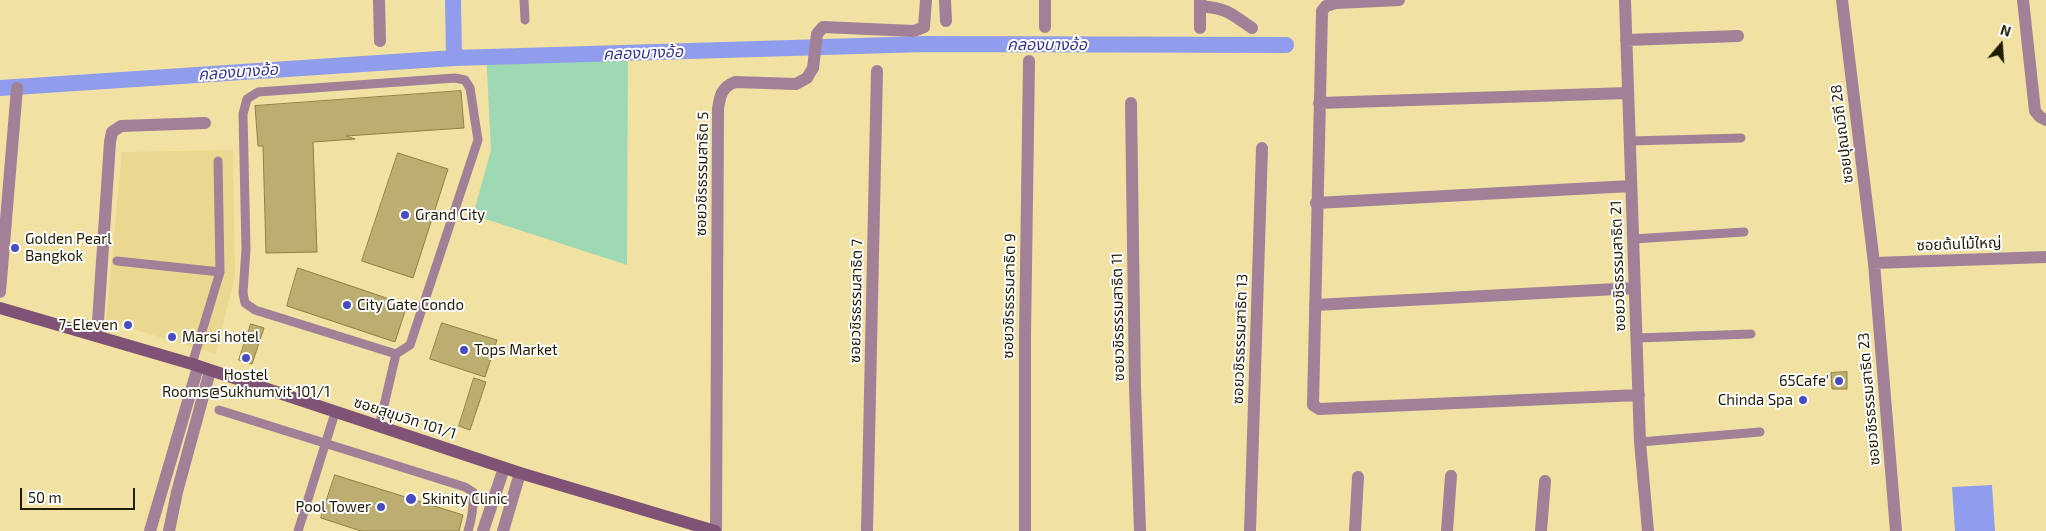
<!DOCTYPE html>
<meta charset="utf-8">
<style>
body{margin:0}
#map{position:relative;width:2046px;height:531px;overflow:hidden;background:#f1e2a3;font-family:"Exo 2",sans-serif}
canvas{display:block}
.north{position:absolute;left:1976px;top:20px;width:50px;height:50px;-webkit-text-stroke:4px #fff;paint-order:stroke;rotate:18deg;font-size:14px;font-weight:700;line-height:20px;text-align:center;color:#221c03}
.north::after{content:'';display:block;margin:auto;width:18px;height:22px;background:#221c03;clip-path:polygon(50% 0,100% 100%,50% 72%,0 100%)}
.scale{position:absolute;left:20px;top:488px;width:115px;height:22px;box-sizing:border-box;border:2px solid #221c03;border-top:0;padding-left:6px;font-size:15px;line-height:18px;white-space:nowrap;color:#221c03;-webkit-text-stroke:4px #fff;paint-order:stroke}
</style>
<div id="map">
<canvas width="2046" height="531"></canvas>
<div class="north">N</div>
<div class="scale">50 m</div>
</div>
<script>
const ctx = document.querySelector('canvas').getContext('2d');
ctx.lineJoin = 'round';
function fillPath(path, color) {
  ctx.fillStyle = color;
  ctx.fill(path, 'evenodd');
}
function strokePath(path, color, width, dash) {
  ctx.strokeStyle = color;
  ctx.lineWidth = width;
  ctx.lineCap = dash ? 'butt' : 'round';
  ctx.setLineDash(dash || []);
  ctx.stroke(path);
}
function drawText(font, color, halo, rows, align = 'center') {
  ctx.font = font + ' "Exo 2","Noto Sans Thai",sans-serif';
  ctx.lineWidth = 4;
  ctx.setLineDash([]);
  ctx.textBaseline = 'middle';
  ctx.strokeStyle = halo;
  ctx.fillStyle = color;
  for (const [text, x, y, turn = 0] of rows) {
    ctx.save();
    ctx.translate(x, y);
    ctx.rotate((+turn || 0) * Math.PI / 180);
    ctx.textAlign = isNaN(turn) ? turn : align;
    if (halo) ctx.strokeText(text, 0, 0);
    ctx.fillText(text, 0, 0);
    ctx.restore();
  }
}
fillPath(new Path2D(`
 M233,150L235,275L216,354L106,321L122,152Z`), '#ead891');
fillPath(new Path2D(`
 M628,50L627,265L473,215L491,150L486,51Z`), '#9fd9b4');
fillPath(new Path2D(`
 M1992,485L1995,531H1955L1952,487Z`), '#909dec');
strokePath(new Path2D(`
 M453,0L454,58
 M0,88L454,58L925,44L1286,45`), '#909dec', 16);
const building = new Path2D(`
 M461,91L464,128L346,136L355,139L313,142L317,252L266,253L263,146H258L255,106Z
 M398,153L448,169L413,278L362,261Z
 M298,268L407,305L395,342L287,306Z
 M442,323L497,340L485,377L430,359Z
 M251,324L264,328L252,364L239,360Z
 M1847,372V389H1832L1831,373Z
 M474,378L486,382L470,430L459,426Z
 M335,475L463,515L459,531H361L321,518Z`);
fillPath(building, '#bcad70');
strokePath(building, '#8f8044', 1);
strokePath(new Path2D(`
 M524,0L525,20
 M1630,141L1741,138
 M1633,239L1744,232
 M117,261L220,272
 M1637,338L1751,334
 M192,364L220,272L218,161
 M219,410L465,487L473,492C474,506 472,518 468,531
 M379,427L396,354L255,310L245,303L243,293L246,249L243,114L247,99L258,92L455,78L465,80L470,88L478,140L410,345L396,354
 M1640,442L1760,432
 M298,531L335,413`), '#a18098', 9);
strokePath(new Path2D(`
 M379,0L380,41
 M945,0L946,21
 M1200,0V28
 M1399,0L1336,3L1326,6L1322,11L1313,405L1319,409L1639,395
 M1625,0L1640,442L1648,531
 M1842,0L1874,263L1896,531
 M2023,0L2035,111L2040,117L2046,120
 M1200,6C1228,9 1229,12 1252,28
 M1045,27V0
 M1626,40L1738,36
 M1131,103L1135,387L1140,531
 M1319,103L1628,93
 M1316,203L1631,186
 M1874,263L2046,257
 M0,292L17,88
 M1315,305L1635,288
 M97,336L110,142L112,132L121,126L205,123
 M150,531L198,367
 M169,531L177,492L210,371
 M483,531L504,468
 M503,531L520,473
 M716,531L718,109C720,95 722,87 735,82L796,84L807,78L813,68L817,34L823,27L914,31L924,27L926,0
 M867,531L877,71
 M1025,531V336L1029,61
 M1250,531L1262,148
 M1355,531L1358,477
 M1447,531L1451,476
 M1541,531L1545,481`), '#a18098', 12);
strokePath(new Path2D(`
 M0,308L192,364L520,473L715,531`), '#805275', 12);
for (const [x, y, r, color] of [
 [405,215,5,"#484cc1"],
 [15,248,5,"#484cc1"],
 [347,305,5,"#484cc1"],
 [128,325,5,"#484cc1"],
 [172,337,5,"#484cc1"],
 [464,350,5,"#484cc1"],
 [246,358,5,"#484cc1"],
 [1839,381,5,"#484cc1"],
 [1803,400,5,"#484cc1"],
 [411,499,6,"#484cc1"],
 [381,507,5,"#484cc1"]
]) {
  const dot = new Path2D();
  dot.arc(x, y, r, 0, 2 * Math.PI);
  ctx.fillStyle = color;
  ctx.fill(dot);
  strokePath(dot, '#fff', 2);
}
drawText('15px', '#221c03', '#fff', [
 ["ซอยปุณณวิถี 28",1842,134,-97],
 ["ซอยวชิรธรรมสาธิต 5",702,174,-89],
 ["ซอยต้นไม้ใหญ่",1959,244,-2],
 ["ซอยวชิรธรรมสาธิต 21",1618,266,-92],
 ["ซอยวชิรธรรมสาธิต 9",1009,296,-89],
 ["ซอยวชิรธรรมสาธิต 7",856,301,-89],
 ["ซอยวชิรธรรมสาธิต 11",1118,317,-91],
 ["ซอยวชิรธรรมสาธิต 13",1240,339,-88],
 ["ซอยวชิรธรรมสาธิต 23",1869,399,-95],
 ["ซอยสุขุมวิท 101/1",405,418,18]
]);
drawText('15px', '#221c03', '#fff', [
 ["Grand City",415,215],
 ["Golden Pearl",25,239],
 ["Bangkok",25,256],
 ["City Gate Condo",357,305],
 ["7-Eleven",118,325,"right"],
 ["Marsi hotel",182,337],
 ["Tops Market",474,350],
 ["Hostel",246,375,"center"],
 ["Rooms@Sukhumvit 101/1",246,392,"center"],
 ["65Cafe'",1829,381,"right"],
 ["Chinda Spa",1793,400,"right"],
 ["Skinity Clinic",422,499],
 ["Pool Tower",371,507,"right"]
], 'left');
drawText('italic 16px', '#343791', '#fff', [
 ["คลองบางอ้อ",1047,45],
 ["คลองบางอ้อ",643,53,-2],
 ["คลองบางอ้อ",238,72,-4]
]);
</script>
